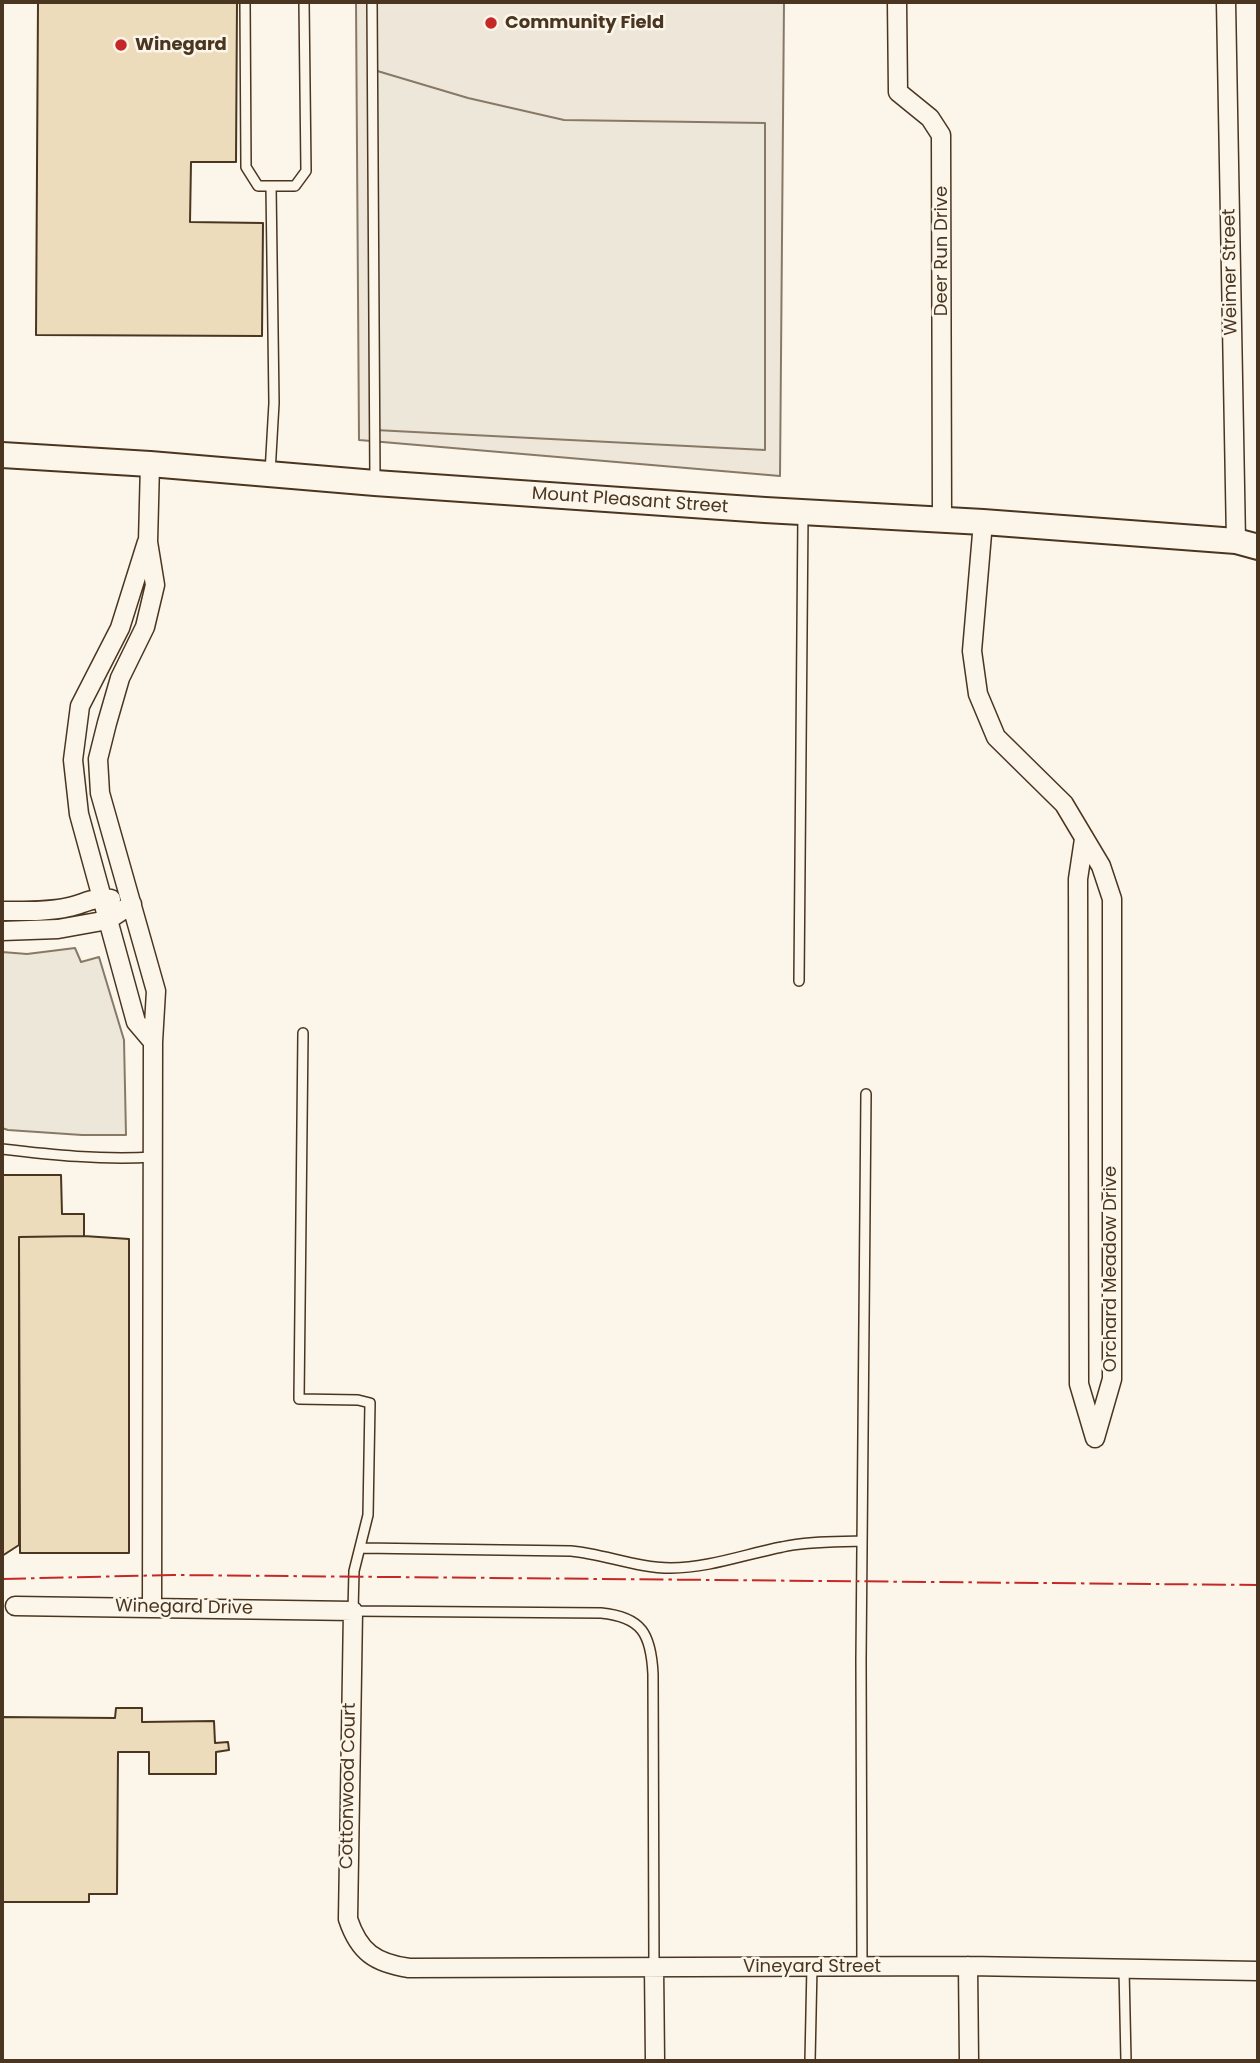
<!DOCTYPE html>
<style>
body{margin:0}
#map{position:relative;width:1260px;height:2063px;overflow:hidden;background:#fbf6e9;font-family:Poppins,sans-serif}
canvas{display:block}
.frame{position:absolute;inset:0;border:4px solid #4a3520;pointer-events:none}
</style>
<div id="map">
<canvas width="1260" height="2063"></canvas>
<div class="frame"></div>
</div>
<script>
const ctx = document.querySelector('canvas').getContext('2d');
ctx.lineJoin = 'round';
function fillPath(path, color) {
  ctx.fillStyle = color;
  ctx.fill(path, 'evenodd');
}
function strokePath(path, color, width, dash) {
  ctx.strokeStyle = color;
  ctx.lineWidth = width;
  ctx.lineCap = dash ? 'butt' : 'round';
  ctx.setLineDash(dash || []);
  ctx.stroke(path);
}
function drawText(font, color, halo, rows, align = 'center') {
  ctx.font = font + ' Poppins,sans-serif';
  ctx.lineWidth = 5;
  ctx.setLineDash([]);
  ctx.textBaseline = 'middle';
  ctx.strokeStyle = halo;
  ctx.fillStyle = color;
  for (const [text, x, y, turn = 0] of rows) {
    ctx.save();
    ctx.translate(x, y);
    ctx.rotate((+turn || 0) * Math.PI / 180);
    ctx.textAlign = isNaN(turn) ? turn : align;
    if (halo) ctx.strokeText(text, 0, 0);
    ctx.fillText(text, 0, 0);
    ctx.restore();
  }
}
const green = new Path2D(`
 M356,2H784L780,476L359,440Z`);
fillPath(green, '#ede6d9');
strokePath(green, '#887966', 2);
const parking = new Path2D(`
 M374,70L468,98L564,120L765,123V450L375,430Z
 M75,948L81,962L99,957L124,1040L126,1135H82L8,1130L2,1128V952L27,954Z`);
fillPath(parking, '#ede7d9');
strokePath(parking, '#887966', 2);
const building = new Path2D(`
 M38,2H237L236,162H191L190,222L263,223L262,336L36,335Z
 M2,1175H61L62,1214H84V1236L19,1237V1545L2,1556Z
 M84,1236L129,1239V1553H20L19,1237Z
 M116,1708H142V1722L214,1721L215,1743L228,1742L229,1750L216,1752V1774H149V1752H118L117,1894H89V1902H2V1717L115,1718Z`);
fillPath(building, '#ecdcbc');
strokePath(building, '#4a3520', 2);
const lane = new Path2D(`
 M245,2L246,167L258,186H271
 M372,2L375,481
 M270,473L274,403L271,186H295L306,171L304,2
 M799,981L803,514
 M303,1033L299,1399L358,1400L370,1403L368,1515L354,1571L353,1611L601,1613C642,1617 651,1634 653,1674L654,1967
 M2,1149C53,1155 101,1160 153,1157
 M361,1548L571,1551C604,1554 637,1568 671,1568C708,1568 746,1554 782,1547C808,1541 836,1542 862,1541
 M862,1966L861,1659L866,1094
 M1124,1969L1126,2061
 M810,2061L812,1966`);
const street = new Path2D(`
 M897,2L898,92L930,118L941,135L942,520
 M1226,2L1236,541
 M150,464L148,542L155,585L145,627L120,678L107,723L98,759L100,793L156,991L153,1042L152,1607
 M983,522L972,651L978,694L996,737L1064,804L1101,866L1112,899V1379L1095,1438
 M147,542L120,628L80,706L73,760L79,814L136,1022L153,1042
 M1084,839L1078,879L1079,1384L1095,1438
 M2,911C24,911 47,912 69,907C83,904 96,896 111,899
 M2,931L58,929L108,920L132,904
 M15,1606L353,1611L348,1919C359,1952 375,1963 409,1968L968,1966L1258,1971
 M968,1966L969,2061
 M654,1967L655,2061`);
const secondary = new Path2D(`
 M2,455L150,464L375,483L765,510L983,522L1236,541L1258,547`);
strokePath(lane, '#4a3520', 12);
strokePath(street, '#4a3520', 21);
strokePath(secondary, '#4a3520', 28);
strokePath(lane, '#fbf6e9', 9);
strokePath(street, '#fbf6e9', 18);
strokePath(secondary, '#fbf6e9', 24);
strokePath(new Path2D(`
 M2,1579L173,1575L1258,1585`), '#c62828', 2, [24, 5, 3.5, 5]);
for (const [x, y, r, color] of [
 [491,23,7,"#c62828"],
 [121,45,7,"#c62828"]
]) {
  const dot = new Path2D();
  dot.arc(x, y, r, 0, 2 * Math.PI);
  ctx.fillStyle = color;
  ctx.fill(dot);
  strokePath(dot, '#fbf6e9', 2.5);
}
drawText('bold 18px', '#4a3520', '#fbf6e9', [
 ["Community Field",505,23],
 ["Winegard",135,45]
], 'left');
drawText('18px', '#4a3520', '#fbf6e9', [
 ["Deer Run Drive",942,251,-90],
 ["Weimer Street",1231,272,-91],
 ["Mount Pleasant Street",630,501,4],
 ["Orchard Meadow Drive",1111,1269,-90],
 ["Winegard Drive",184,1608,1],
 ["Cottonwood Court",349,1786,-89],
 ["Vineyard Street",812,1967]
]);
</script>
